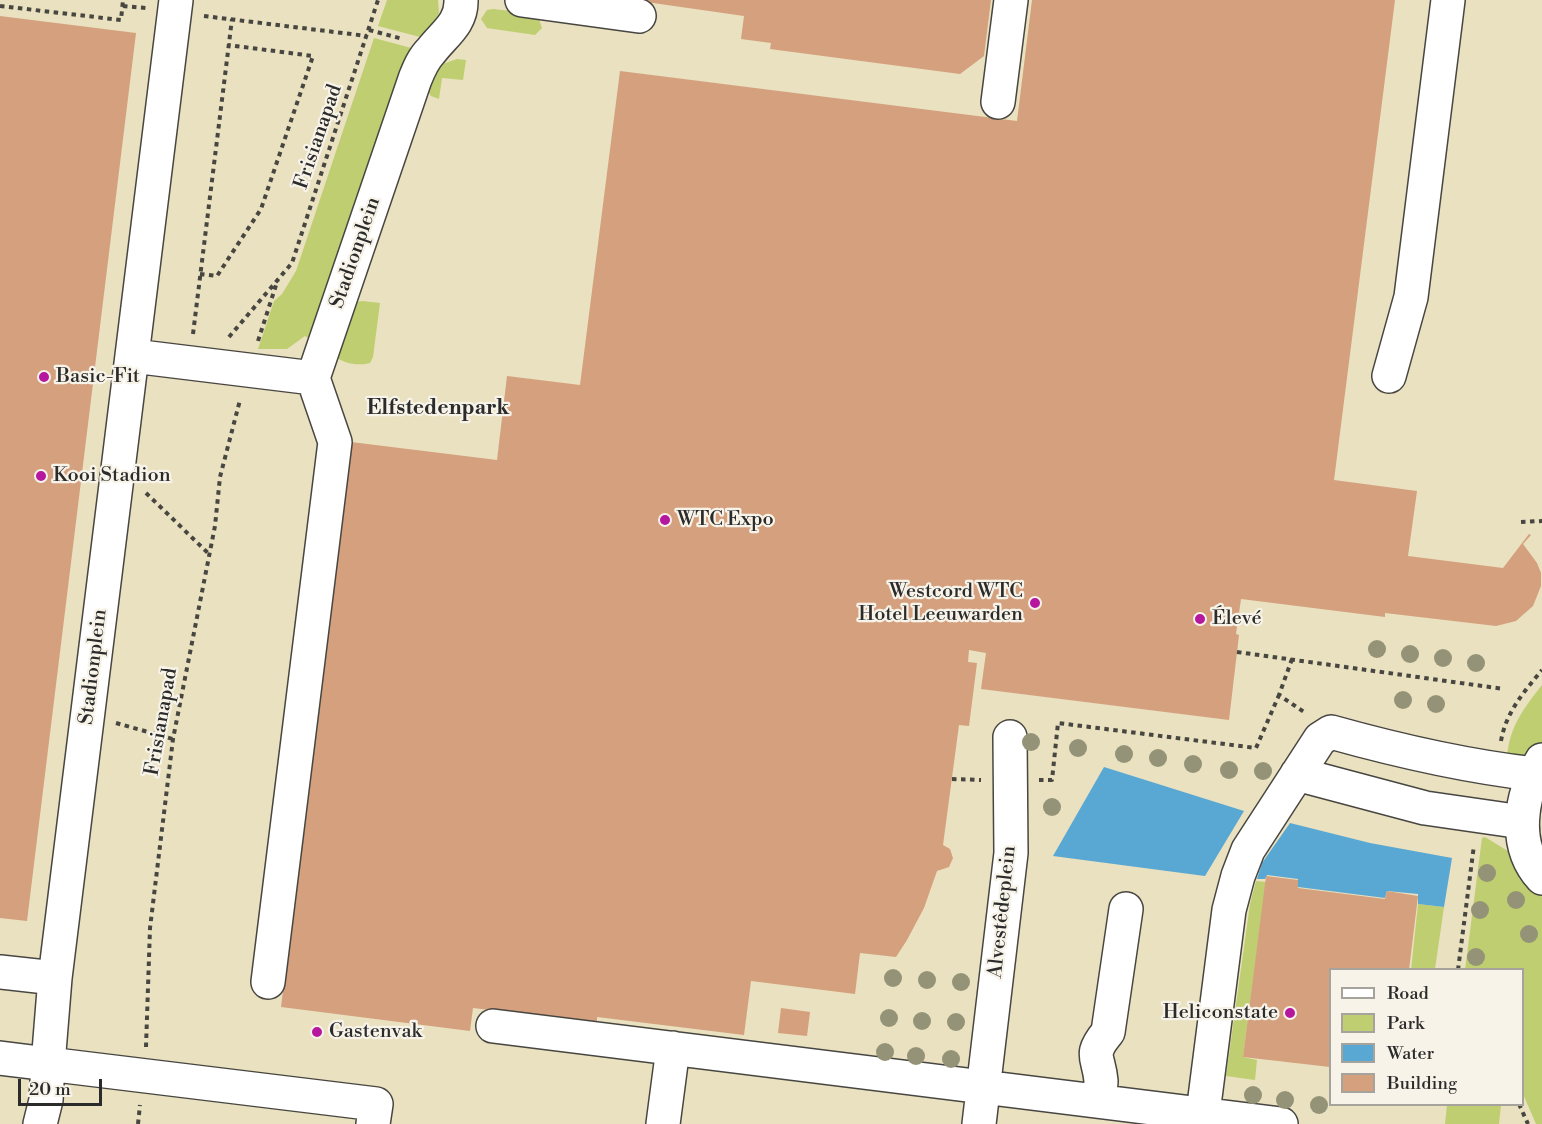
<!DOCTYPE html>
<meta charset="utf-8">
<style>
body{margin:0}
#map{position:relative;width:1542px;height:1124px;overflow:hidden;background:#e9e1bf;font-family:"Libre Bodoni",serif}
canvas{display:block}
.legend{position:absolute;left:1329px;top:968px;width:195px;height:138px;box-sizing:border-box;background:#f7f3e8;border:2px solid #a5a39c;margin:0;padding:8px 10px;list-style:none;font-size:18px;color:#2b2b2b}
.legend li{display:flex;align-items:center;gap:12px;height:30px}
.legend b{width:30px;border:2px solid #a5a39c}
.scale{position:absolute;left:18px;top:1079px;width:84px;height:27px;box-sizing:border-box;border:3px solid #2b2b2b;border-top:0;padding-left:8px;font-size:18px;line-height:21px;white-space:nowrap;color:#2b2b2b;-webkit-text-stroke:4px #f7f3e8;paint-order:stroke}
</style>
<div id="map">
<canvas width="1542" height="1124"></canvas>
<ul class="legend">
<li><b style="height:8px;background:#fff"></b>Road</li>
<li><b style="height:16px;background:#bfce70"></b>Park</li>
<li><b style="height:16px;background:#59a7d3"></b>Water</li>
<li><b style="height:16px;background:#d4a07e"></b>Building</li>
</ul>
<div class="scale">20 m</div>
</div>
<script>
const ctx = document.querySelector('canvas').getContext('2d');
ctx.lineJoin = 'round';
function fillPath(path, color) {
  ctx.fillStyle = color;
  ctx.fill(path, 'evenodd');
}
function strokePath(path, color, width, dash) {
  ctx.strokeStyle = color;
  ctx.lineWidth = width;
  ctx.lineCap = dash ? 'butt' : 'round';
  ctx.setLineDash(dash || []);
  ctx.stroke(path);
}
function drawText(font, color, halo, rows, align = 'center') {
  ctx.font = font + ' "Libre Bodoni",serif';
  ctx.lineWidth = 4.5;
  ctx.setLineDash([]);
  ctx.textBaseline = 'middle';
  ctx.strokeStyle = halo;
  ctx.fillStyle = color;
  for (const [text, x, y, turn = 0] of rows) {
    ctx.save();
    ctx.translate(x, y);
    ctx.rotate((+turn || 0) * Math.PI / 180);
    ctx.textAlign = isNaN(turn) ? turn : align;
    if (halo) ctx.strokeText(text, 0, 0);
    ctx.fillText(text, 0, 0);
    ctx.restore();
  }
}
fillPath(new Path2D(`
 M387,0H438L439,13L424,38L378,26Z
 M493,9L537,14L542,28L535,35L487,28L481,19L487,10Z
 M374,38L415,49L312,340L305,336L287,349H258L274,301L282,294L296,271Z
 M457,59L466,60L463,80L442,78L439,99L431,96L426,88L440,65Z
 M363,301L380,303L373,357L370,363C360,366 342,364 336,356L356,302Z
 M1542,685V744L1520,757L1507,758C1509,727 1524,708 1542,685Z
 M1485,837L1511,853L1542,897V1124H1536L1523,1094L1522,970H1465L1482,838Z
 M1256,881L1266,882L1243,1057L1257,1060L1255,1080L1226,1076L1250,904Z
 M1418,904L1444,907L1435,969L1411,970Z
 M1447,1105H1501L1499,1124H1445Z`), '#bfce70');
fillPath(new Path2D(`
 M1104,767L1244,811L1205,876L1053,856Z
 M1290,823L1370,843L1452,858L1444,907L1418,904V894L1387,891L1385,898L1298,887V879L1267,875L1265,879H1257L1262,863Z`), '#59a7d3');
fillPath(new Path2D(`
 M632,0H991L984,56L960,74L770,49L771,43L741,39L744,16Z
 M1032,0H1395L1334,480L1417,491L1408,556L1503,568L1529,534L1531,535L1523,544L1537,563L1541,573V586L1533,606L1516,621L1496,626L1385,613V617L1241,599L1236,634L1239,635L1229,720L981,689L986,653L969,650L968,662L977,663L969,726L959,725L943,845L950,849L953,858L949,867L937,871L924,908L907,940L896,957L860,953L855,994L751,981L744,1035L597,1017V1023L473,1008L470,1031L281,1007L351,442L497,460L507,376L580,385L620,71L1017,121Z
 M0,16L136,33L27,921L0,918Z
 M1266,876L1298,880V888L1385,899L1387,891L1418,896L1409,970H1330V1067L1243,1057Z
 M781,1008L810,1012L807,1036L778,1033Z`), '#d4a07e');
const minor = new Path2D(`
 M522,0L639,16
 M998,102L1011,0
 M133,356L313,378L415,79C419,69 423,59 431,51C444,34 462,23 461,0
 M1389,376L1411,297L1448,0
 M1297,774L1425,808L1522,822
 M0,972L55,978
 M268,982L335,442L313,378
 M493,1026L1281,1124
 M0,1058L48,1064L55,978L176,0
 M1098,1101C1099,1095 1101,1087 1101,1081C1099,1056 1088,1056 1108,1032L1126,909
 M1203,1113L1229,910L1238,876L1248,850L1320,739L1331,732C1399,751 1464,766 1534,774
 M40,1124L46,1100L48,1064L376,1104L373,1124
 M663,1124L673,1048
 M979,1124L1011,853L1010,737`);
const major = new Path2D(`
 M1542,760C1520,795 1512,845 1542,878`);
strokePath(minor, '#484641', 36);
strokePath(major, '#484641', 36);
strokePath(new Path2D(`
 M0,6L121,20L123,0
 M123,6L146,8
 M204,16L367,36
 M369,30L403,39
 M200,274L217,276L261,209L313,56L228,45
 M193,334L232,19
 M229,337L292,263L378,0
 M258,341L278,279
 M146,493L209,554
 M1521,522L1542,521
 M1237,652L1504,689
 M1292,659L1279,695L1304,712
 M116,723L173,739
 M1501,741C1506,712 1524,692 1542,670
 M952,779L981,780
 M1039,780H1052L1058,723L1256,748L1279,695
 M1458,970L1474,845
 M146,1047L150,928L173,739L215,526L220,477L240,400
 M1519,1104L1528,1124
 M138,1124L140,1105`), '#484641', 4, [4.5, 4.5]);
strokePath(minor, '#fff', 33);
strokePath(major, '#fff', 33);
ctx.fillStyle = '#959377';
for (const [x, y] of [
 [1377,649],
 [1410,654],
 [1443,658],
 [1476,663],
 [1403,700],
 [1436,704],
 [1031,742],
 [1078,748],
 [1124,754],
 [1158,758],
 [1193,764],
 [1229,770],
 [1263,771],
 [1052,807],
 [1487,873],
 [1516,900],
 [1480,910],
 [1529,934],
 [1476,957],
 [893,978],
 [927,980],
 [961,982],
 [889,1018],
 [922,1021],
 [956,1022],
 [885,1052],
 [916,1056],
 [951,1059],
 [1253,1095],
 [1285,1100],
 [1319,1105]
]) {
  ctx.beginPath();
  ctx.arc(x, y, 9, 0, 2 * Math.PI);
  ctx.fill();
}
for (const [x, y, r, color] of [
 [44,377,6,"#b5179e"],
 [41,476,6,"#b5179e"],
 [665,520,6,"#b5179e"],
 [1035,603,6,"#b5179e"],
 [1200,619,6,"#b5179e"],
 [1290,1013,6,"#b5179e"],
 [317,1032,6,"#b5179e"]
]) {
  const dot = new Path2D();
  dot.arc(x, y, r, 0, 2 * Math.PI);
  ctx.fillStyle = color;
  ctx.fill(dot);
  strokePath(dot, '#f7f3e8', 2);
}
drawText('20px', '#2b2b2b', '#f7f3e8', [
 ["Frisianapad",319,137,-71],
 ["Stadionplein",356,253,-71],
 ["Stadionplein",94,667,-83],
 ["Frisianapad",162,722,-80],
 ["Alvestêdeplein",1003,912,-84]
]);
drawText('20px', '#2b2b2b', '#f7f3e8', [
 ["Basic-Fit",56,377],
 ["Kooi Stadion",53,476],
 ["WTC Expo",677,520],
 ["Westcord WTC",1023,592,"right"],
 ["Hotel Leeuwarden",1023,615,"right"],
 ["Élevé",1212,619],
 ["Heliconstate",1278,1013,"right"],
 ["Gastenvak",329,1032]
], 'left');
drawText('bold 21px', '#2b2b2b', '#f7f3e8', [
 ["Elfstedenpark",438,409]
]);
</script>
